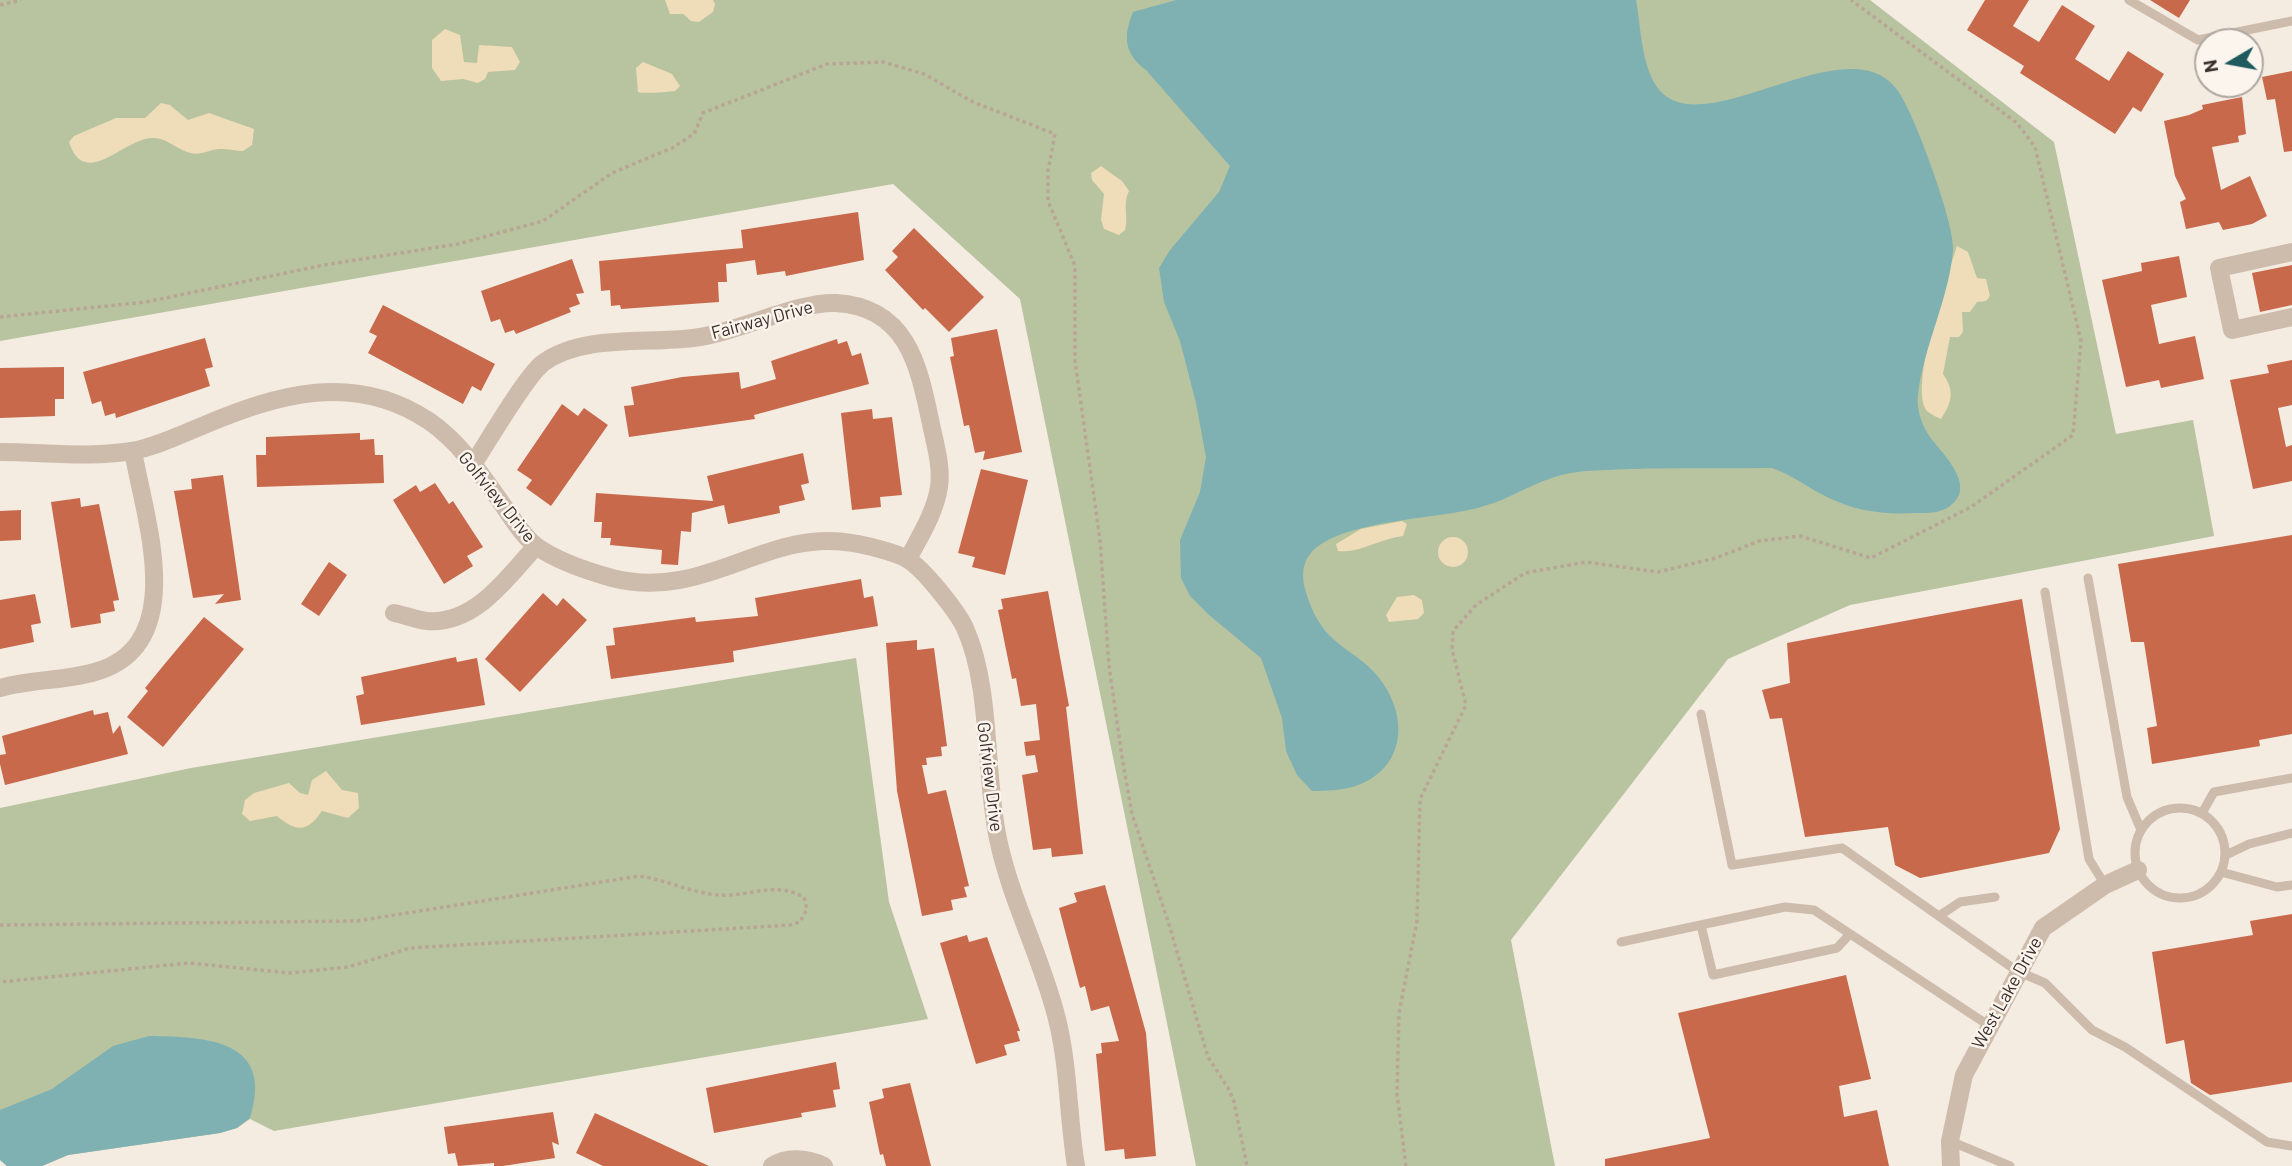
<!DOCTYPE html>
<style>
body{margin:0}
#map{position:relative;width:2292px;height:1166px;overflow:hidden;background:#f4ebe1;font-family:Barlow,sans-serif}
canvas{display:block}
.north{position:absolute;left:2194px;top:28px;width:70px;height:70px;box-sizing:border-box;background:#fbf5ee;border:2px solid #aea6a0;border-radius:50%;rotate:260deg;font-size:19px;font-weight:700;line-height:28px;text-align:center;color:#3b302b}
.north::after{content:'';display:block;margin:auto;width:24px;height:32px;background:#1f5a5e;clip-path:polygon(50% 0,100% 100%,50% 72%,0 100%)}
</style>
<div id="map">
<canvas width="2292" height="1166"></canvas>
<div class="north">N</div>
</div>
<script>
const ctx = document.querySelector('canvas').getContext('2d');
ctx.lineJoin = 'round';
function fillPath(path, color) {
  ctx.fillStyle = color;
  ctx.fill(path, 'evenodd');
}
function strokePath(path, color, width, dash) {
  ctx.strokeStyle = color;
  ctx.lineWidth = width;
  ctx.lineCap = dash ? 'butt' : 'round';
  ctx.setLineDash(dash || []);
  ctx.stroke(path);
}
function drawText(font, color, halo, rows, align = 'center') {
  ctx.font = font + ' Barlow,sans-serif';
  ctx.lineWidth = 5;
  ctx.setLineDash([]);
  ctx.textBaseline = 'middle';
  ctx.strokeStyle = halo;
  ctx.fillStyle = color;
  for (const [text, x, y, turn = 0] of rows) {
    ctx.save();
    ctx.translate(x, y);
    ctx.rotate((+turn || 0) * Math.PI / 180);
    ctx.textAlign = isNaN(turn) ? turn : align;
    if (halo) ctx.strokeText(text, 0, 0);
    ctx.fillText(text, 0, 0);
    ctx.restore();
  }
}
fillPath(new Path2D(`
 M0,0H1870L2054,142L2116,434L2193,420L2214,536L1850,605L1728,659L1511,940L1555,1166H1196L1020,299L893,184L0,341Z
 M856,658L889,902L928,1019L274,1131L250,1119L237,1128L220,1133L68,1155L42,1166H7L0,1160V808L191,768Z`), '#b8c4a0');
fillPath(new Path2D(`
 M665,0H713L715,4L713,12L699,22L691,21L683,14H670Z
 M445,29L460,35L464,62L477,63L479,45L512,47L520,62L515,70L488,72L485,79L478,83L463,79L441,81L432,68V40Z
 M643,62L672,74L680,86L675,91C666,92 644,94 638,92L636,68Z
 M161,103L170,105L188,120L209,113L254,129L252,145L243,151C236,151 229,149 222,149C210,148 203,156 190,153C178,150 168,139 155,138C126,135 85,192 69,142L74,136L116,118H145Z
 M1101,166L1122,181L1129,191C1122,204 1129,217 1125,230L1119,235L1104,229L1101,220L1104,194L1092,180L1091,173Z
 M1957,246L1968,252L1977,278L1986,279L1990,296L1986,301L1977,302L1970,312H1962L1963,332L1959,337H1950L1943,374C1955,391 1952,402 1941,419C1937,417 1930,414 1927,411C1908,388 1948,274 1957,246Z
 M1402,521L1407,524L1403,536C1381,538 1359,554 1338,551L1336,544L1361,529Z
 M1438 552a15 15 0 1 1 30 0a15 15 0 1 1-30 0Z
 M1414,595L1422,600L1424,613L1418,619L1389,622L1386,615L1397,597Z
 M326,771L342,790L358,793L359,808L348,818L322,811C307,833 296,832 277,816L250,821L242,814L245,800L254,793L289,783L300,793L308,795L312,780Z`), '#efdcb8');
fillPath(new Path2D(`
 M1176,0H1636C1641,27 1641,64 1657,87C1700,149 1849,20 1898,91C1914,113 1955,224 1953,250C1949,299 1924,345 1918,394C1916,407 1921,423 1928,434C1939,451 1979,485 1950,506C1939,514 1927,513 1914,513C1884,515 1855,511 1827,497C1808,488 1793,475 1772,468C1710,469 1647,467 1586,471C1539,475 1521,496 1481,507C1437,520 1339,519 1310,554C1302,563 1302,578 1305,589C1310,606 1316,621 1329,635C1343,649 1361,658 1374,672C1397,697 1408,735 1388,763C1369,788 1342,791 1312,791L1297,775L1286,751L1282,718L1261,658L1209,615L1190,596L1181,578L1180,540L1200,492L1206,457L1196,403L1180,341L1164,302L1159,268L1170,250L1219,192L1230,166L1146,70C1124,54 1123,36 1133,12Z
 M149,1036C206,1037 275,1039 250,1118L237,1128L220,1133L68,1155L42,1166H7L0,1160V1110L52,1089L113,1046Z`), '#7fb0b2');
fillPath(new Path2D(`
 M1985,0H2029L2013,26L2039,42L2062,5L2095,26L2075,59L2109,81L2128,51L2164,74L2141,112L2133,107L2115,134L2020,73L2024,66L1967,30Z
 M2150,0H2190L2179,18Z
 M2292,71V151L2284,152L2275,99L2267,100L2262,77Z
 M2242,97L2246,134L2238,136L2239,142L2212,147L2221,190L2250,176L2267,216L2252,224L2223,230L2219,222L2186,229L2180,202L2186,199L2175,176L2164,121L2189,115L2203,109L2202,105Z
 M858,212L864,260L786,276L785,271L757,275L755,260L726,264L727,282H718L719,302L621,309L620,305L611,306L610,290L601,291L599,261L743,248L741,230Z
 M914,228L984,297L949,332L925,308L923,310L885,270L898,257L892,251Z
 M2179,256L2187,297L2151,305L2159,344L2195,336L2204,379L2161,388L2159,380L2126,387L2102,280L2142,271L2141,263Z
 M572,259L584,293L576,294L580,304L569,308L571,312L516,334L514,330L505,333L500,319L491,322L481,291Z
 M2292,265V305L2260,312L2252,273Z
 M383,305L495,364L481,391L472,386L463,404L368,353L377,336L369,332Z
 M997,329L1022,452L983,460L985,451L975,453L969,425L964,426L950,357L954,356L951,338Z
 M205,338L213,367L205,369L210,386L116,418L115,413L105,416L101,401L92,404L83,372Z
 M837,339L838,344L847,341L852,356L861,353L869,384L754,415L755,419L629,437L624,406L634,405L631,387L682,377L739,372L741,389L776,379L771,361Z
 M2292,360V405L2278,408L2286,447L2292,445V481L2253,489L2230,380L2269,373L2267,365Z
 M64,367V399H55V416L0,418V368Z
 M562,404L578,416L584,408L608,425L551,506L526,488L532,480L517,470Z
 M872,409L873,419L892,417L902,495L880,497L881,507L852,510L841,413Z
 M360,433V440L374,439L375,455H383L384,483L257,487L256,455H266V437Z
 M803,453L809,483L801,485L805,500L779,506L780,513L728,524L724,505L692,513L691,532L681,531L678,565L661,564L662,550L610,545L611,538H601L602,522H594L596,493L713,501L707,476Z
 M981,469L1028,480L1005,575L972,567L975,557L958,553Z
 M223,475L241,600L215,604L224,594L193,598L174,491L192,489L191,479Z
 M435,483L449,504L453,501L483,547L467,556L473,566L444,584L393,500L416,485L420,492Z
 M80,498L81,507L99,504L119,600L113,601L115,611L100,614L101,623L71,628L51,502Z
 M21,510V540L0,541V511Z
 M2292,535V734L2259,740L2260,746L2152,764L2147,728L2157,726L2144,642H2131L2118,564Z
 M329,562L347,575L319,616L301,604Z
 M861,579L864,598L873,596L878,626L733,651L734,662L611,679L606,646L615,645L613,628L695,617L696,622L758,616L755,598Z
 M1048,591L1069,706L1066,707L1083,854L1052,857L1051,848L1033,850L1022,775L1038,772L1035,755L1026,756L1024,742L1040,740L1036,704L1021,706L1016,678L1012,679L998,610L1003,609L1001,599Z
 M543,593L557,606L563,598L587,620L520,692L485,659Z
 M35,594L41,623L31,625L34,642L0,649V600Z
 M2022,599L2060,829L2049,853L1920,878L1895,865L1888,827L1805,837L1782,718L1770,719L1762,690L1790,683L1787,643Z
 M204,617L244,649L163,747L127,717L148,691L145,688L163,666Z
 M917,640V650L934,648L947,746L941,747L942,756L926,758L927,765H922L928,794L946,790L969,886L964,887L967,897L951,900L953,910L922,916L897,791L886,643Z
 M456,657L457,662L477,658L485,705L361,725L356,696L364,694L361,677Z
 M93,710L94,715L108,712L113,734L120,725L128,754L5,785L0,764V755L6,754L2,736Z
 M1105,885L1146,1033L1156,1156L1125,1159L1124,1149L1105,1151L1096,1054L1102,1053L1101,1043L1119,1041L1109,1006L1091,1011L1085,986L1080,988L1059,908L1077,902L1074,893Z
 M2292,914V1082L2210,1095L2191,1083L2184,1040L2166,1044L2152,952L2253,935L2250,921Z
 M967,935L969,942L987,937L1020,1031H1017L1020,1041L1004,1045L1007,1055L976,1064L940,943Z
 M1846,975L1871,1079L1839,1086L1844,1117L1877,1110L1889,1166H1605V1159L1710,1138L1678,1013Z
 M836,1062L840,1089L833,1090L836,1107L801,1113L802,1117L714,1133L706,1088Z
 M910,1083L931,1166H886L883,1154L880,1155L869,1102L884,1098L882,1089Z
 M553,1112L559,1145L552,1142L555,1158L503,1166H494V1163L458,1166L455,1153L448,1154L444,1127Z
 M595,1113L709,1166H603L576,1153Z`), '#c8694b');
strokePath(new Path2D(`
 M0,5L21,0
 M0,317L146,302L324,265L458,244L543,221L612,173L672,148L694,134L703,113L827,64L883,62L924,74L973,102L1055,134L1048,171V201L1075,266V361L1100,540L1109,666L1122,757L1132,814L1168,921L1208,1057L1228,1088L1234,1102L1247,1166
 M0,925L357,921L639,876C669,880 699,897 730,895C759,893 776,883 804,897L807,909L800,922L790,925L410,948L348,967L290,973L189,963L0,982
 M1406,1166L1397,1094L1399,1013L1417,921L1420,799L1466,705L1452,649L1453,631L1476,605L1525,573L1586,562L1658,572L1716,558L1759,541L1800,536L1871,558L1971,507L2073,435L2081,341L2035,147L2017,123L1851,0`), '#b9a596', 3.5, [3.5, 3.5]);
strokePath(new Path2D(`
 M2129,0L2198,40L2292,21
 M2088,578L2127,797L2141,830
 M2045,592L2089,859L2105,885
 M1701,714L1732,865L1842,848L2017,971L2045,983L2092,1030L2125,1047L2267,1142L2292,1146
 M2135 853a45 45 0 1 1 90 0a45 45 0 1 1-90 0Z
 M2202,813L2214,792L2292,778
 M2226,855L2249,844L2292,833
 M2221,872L2277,887L2292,885
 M1939,916L1960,902L1995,897
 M1701,925L1713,975L1837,948L1849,935
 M1621,942L1785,907L1814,910L1988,1025
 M1950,1141L2010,1166`), '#cdbbac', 9);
strokePath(new Path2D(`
 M2292,252L2219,268L2232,330L2292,317
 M0,452C43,452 90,458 132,451C155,447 180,435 202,426C278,394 354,371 429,421C461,443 483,477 505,508C514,521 523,536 536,546C557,561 587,571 612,578C706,602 765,528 852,543C865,545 895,552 907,559C923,568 957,611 965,628C992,688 984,773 998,839C1011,901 1042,958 1057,1019C1069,1067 1068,1117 1076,1166
 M474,463C488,441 526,376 543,363C583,334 646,344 693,338C737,333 798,301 836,303C908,307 919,367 931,424C935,444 942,466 939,487C935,513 920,536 908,559
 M394,613C405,615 416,620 427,621C475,625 508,577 536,546
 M0,688C31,679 64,681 95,672C190,645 145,520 133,451
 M772,1166C787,1156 808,1158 824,1166
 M1951,1166L1950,1141L1964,1075L2043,928L2105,885L2138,870`), '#cdbbac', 18);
drawText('18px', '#3b302b', '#fbf5ee', [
 ["Fairway Drive",762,320,-15],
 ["Golfview Drive",497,497,51],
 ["Golfview Drive",990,777,83],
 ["West Lake Drive",2007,993,-61]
]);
</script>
